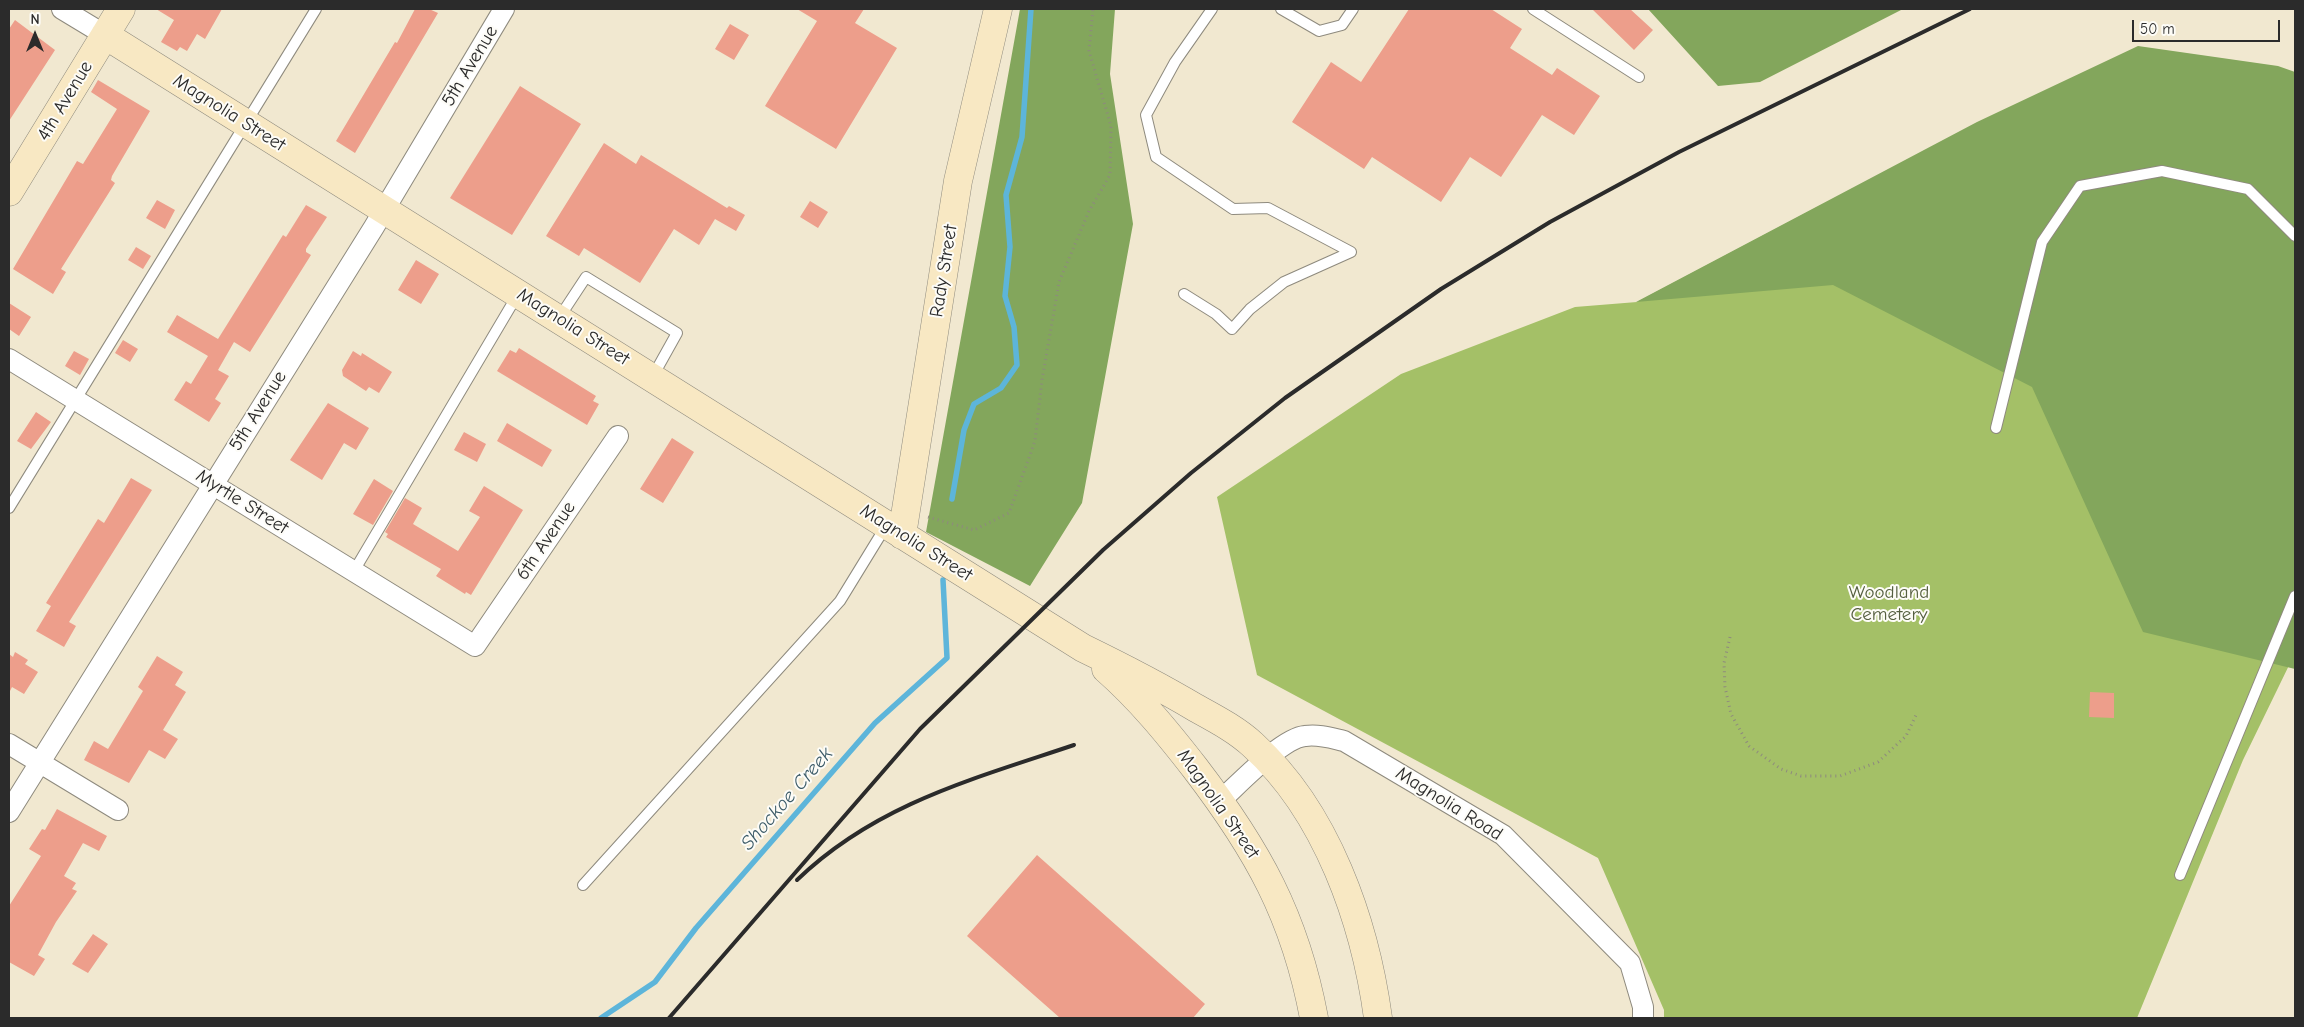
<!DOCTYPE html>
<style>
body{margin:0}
#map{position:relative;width:2304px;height:1027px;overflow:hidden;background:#f1e8d0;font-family:"Comic Neue",sans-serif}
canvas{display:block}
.frame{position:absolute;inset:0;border:10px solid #2b2b2b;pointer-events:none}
.north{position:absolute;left:10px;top:10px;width:50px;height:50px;-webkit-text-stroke:4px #fdfcf7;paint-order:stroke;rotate:0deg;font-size:14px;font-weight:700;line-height:20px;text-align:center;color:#2b2b2b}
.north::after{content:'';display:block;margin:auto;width:18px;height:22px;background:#2b2b2b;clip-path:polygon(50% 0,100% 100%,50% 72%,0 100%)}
.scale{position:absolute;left:2132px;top:20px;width:148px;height:22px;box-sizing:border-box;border:2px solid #2b2b2b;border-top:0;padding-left:6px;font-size:15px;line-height:18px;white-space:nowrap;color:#2b2b2b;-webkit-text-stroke:4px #fdfcf7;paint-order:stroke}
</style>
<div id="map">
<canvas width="2304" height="1027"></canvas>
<div class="frame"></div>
<div class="north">N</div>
<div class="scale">50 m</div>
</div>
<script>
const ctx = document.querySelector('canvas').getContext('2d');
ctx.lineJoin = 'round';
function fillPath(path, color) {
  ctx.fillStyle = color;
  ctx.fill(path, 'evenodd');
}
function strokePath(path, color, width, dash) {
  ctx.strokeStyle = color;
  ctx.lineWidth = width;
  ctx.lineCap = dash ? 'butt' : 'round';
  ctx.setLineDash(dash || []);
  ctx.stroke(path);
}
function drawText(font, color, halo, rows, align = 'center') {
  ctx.font = font + ' "Comic Neue",sans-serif';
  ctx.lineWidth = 4;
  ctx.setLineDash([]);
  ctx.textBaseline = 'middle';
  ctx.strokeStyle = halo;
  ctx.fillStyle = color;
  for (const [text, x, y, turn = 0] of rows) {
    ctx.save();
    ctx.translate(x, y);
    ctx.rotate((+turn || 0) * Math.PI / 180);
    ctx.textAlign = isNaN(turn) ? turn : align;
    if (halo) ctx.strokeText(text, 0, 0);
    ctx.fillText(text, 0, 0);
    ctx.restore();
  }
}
fillPath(new Path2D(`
 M1985,167L2295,653L2243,760L2137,1018H1664V1010L1598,858L1257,675L1217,497L1401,374L1575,307L1637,302L1821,205Z`), '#a4c067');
fillPath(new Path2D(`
 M1020,9H1115L1110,74L1133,224L1082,503L1030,586L926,532Z
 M1648,9H1903L1760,82L1718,86Z
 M2138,46L2278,66L2295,72V669L2143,632L2032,387L1833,285L1636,302L1977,122Z`), '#83a65c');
strokePath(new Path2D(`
 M952,499L964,430L974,404L1001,388L1017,365L1014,327L1005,296L1010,247L1006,195L1022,137L1031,9
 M601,1018L655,982L696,928L875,723L947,658L943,580`), '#5db5da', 5.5);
fillPath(new Path2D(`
 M156,9H222L205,39L197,34L187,51L180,47L177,51L161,42L174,20Z
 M415,9H429L438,13L355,153L336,141L395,42L397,43Z
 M797,9H864L855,23L897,48L836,149L765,106L817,21Z
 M1409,9H1491L1522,29L1510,48L1552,75L1557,68L1600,96L1574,135L1542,115L1501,177L1470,157L1441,202L1372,157L1364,169L1292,122L1331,62L1361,82Z
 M1592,9H1630L1653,30L1634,50Z
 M15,20L55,50L9,121V29Z
 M730,24L749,35L734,60L715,49Z
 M98,80L150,111L112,176L111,180L115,183L61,269L66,272L53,294L13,269L77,161L83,164L117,109L91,92Z
 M520,86L581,124L512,235L450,198Z
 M604,143L636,164L641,155L727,208L729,206L745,215L736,231L715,219L699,245L674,229L640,283L584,248L579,256L546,236Z
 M157,200L175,210L165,229L146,218Z
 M810,201L828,212L818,228L800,217Z
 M306,205L327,217L306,249V252L311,255L250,352L234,342L218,370L229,376L215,399L221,403L209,422L174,400L186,381L191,384L208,356L167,332L177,315L218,339L283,235L286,237Z
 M136,247L151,256L143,269L128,260Z
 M416,260L439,274L421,304L398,290Z
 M9,303L31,317L19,336L9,329Z
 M123,340L138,349L130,362L115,353Z
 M519,348L596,396L593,401L599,404L587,425L497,371L510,350L516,353Z
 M74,351L89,359L80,375L65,366Z
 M353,351L361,356L362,353L392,372L379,393L369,387L366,391L343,376L342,370Z
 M328,403L369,428L356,450L344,443L322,480L290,460Z
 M36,412L51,422L31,449L17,441Z
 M507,423L552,450L542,467L497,441Z
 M464,432L486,444L477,462L454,450Z
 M672,438L694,452L663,503L640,489Z
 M131,478L152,490L69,622L76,626L64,647L36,631L51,606L46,603L98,519L104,523Z
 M374,479L393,491L373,525L353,514Z
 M484,486L523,510L471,595L466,592L465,594L436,576L441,569L386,537L388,534L385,532L405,498L422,508L413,524L458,551L480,517L469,511Z
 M15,652L28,660L25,664L38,672L24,694L12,687L9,693V654L13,657Z
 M157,656L183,672L175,685L186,692L163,730L178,739L165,759L149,750L129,783L84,760L94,741L108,749L143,691L138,687Z
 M2090,692L2114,693V718L2089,717Z
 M57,809L107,836L99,851L83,843L64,876L76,883L72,889L77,891L56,922L38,955L45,959L34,976L9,962V906L41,856L29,849L42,829L45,830Z
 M1037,855L1205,1004L1193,1018H1060L967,936Z
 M93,934L108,944L88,973L72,964Z`), '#ed9e8b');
const lane = new Path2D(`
 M1281,9L1319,31L1342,25L1353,9
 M1533,9L1639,77
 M1184,294L1216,314L1232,329L1250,309L1284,282L1351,252L1268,208L1233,209L1156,157L1146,115L1175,62L1212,9
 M559,318L586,277L677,333L653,376
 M1996,428L2042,242L2080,186L2162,171L2248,189L2295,236
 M9,508L316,9
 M354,571L518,294
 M2180,875L2295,596
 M583,885L840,601L886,526`);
const street = new Path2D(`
 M62,9L105,35
 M9,359L475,646L618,436
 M9,744L118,810
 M1220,801C1239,784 1282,738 1305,736C1319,734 1331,738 1344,741L1503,835L1630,963L1643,1007V1018
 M9,812L374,227L504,9`);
const secondary = new Path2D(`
 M105,35L1083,648C1122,667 1159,686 1196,708C1216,719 1237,730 1253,745C1327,812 1365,922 1378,1018
 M9,192L121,9
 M902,535L958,181L998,9
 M1106,669C1140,699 1167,732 1195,768C1257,849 1295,916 1314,1018`);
strokePath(lane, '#8e8a7e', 12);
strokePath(street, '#8e8a7e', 22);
strokePath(secondary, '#8e8a7e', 29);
strokePath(new Path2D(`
 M928,517L974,530L1009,513L1035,441L1042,380L1059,282L1089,211L1110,175L1111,126L1089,51L1093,9
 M1730,637L1724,663L1725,687L1731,714L1749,746L1781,769L1801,776H1840L1878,762L1906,736L1916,715`), '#8e8a7e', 3, [1, 4]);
strokePath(lane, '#fff', 10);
strokePath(street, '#fff', 20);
strokePath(secondary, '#f8e8c3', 28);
strokePath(new Path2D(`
 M797,880C876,804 973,779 1074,745
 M669,1018L920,729L1103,550L1191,473L1285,398L1441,289L1550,222L1679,152L1970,9`), '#2b2b2b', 4);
drawText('19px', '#2b2b2b', '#fdfcf7', [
 ["5th Avenue",470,66,-59],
 ["4th Avenue",65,101,-59],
 ["Magnolia Street",229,113,32],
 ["Rady Street",944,271,-81],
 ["Magnolia Street",573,327,32],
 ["5th Avenue",258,411,-58],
 ["Myrtle Street",242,502,32],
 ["6th Avenue",546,541,-56],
 ["Magnolia Street",916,543,32],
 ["Magnolia Street",1218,804,55],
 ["Magnolia Road",1449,804,32]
]);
drawText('19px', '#555f40', '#fdfcf7', [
 ["Woodland",1889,593],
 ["Cemetery",1889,615]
]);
drawText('italic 20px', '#3c5b68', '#fdfcf7', [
 ["Shockoe Creek",787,799,-49]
]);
</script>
